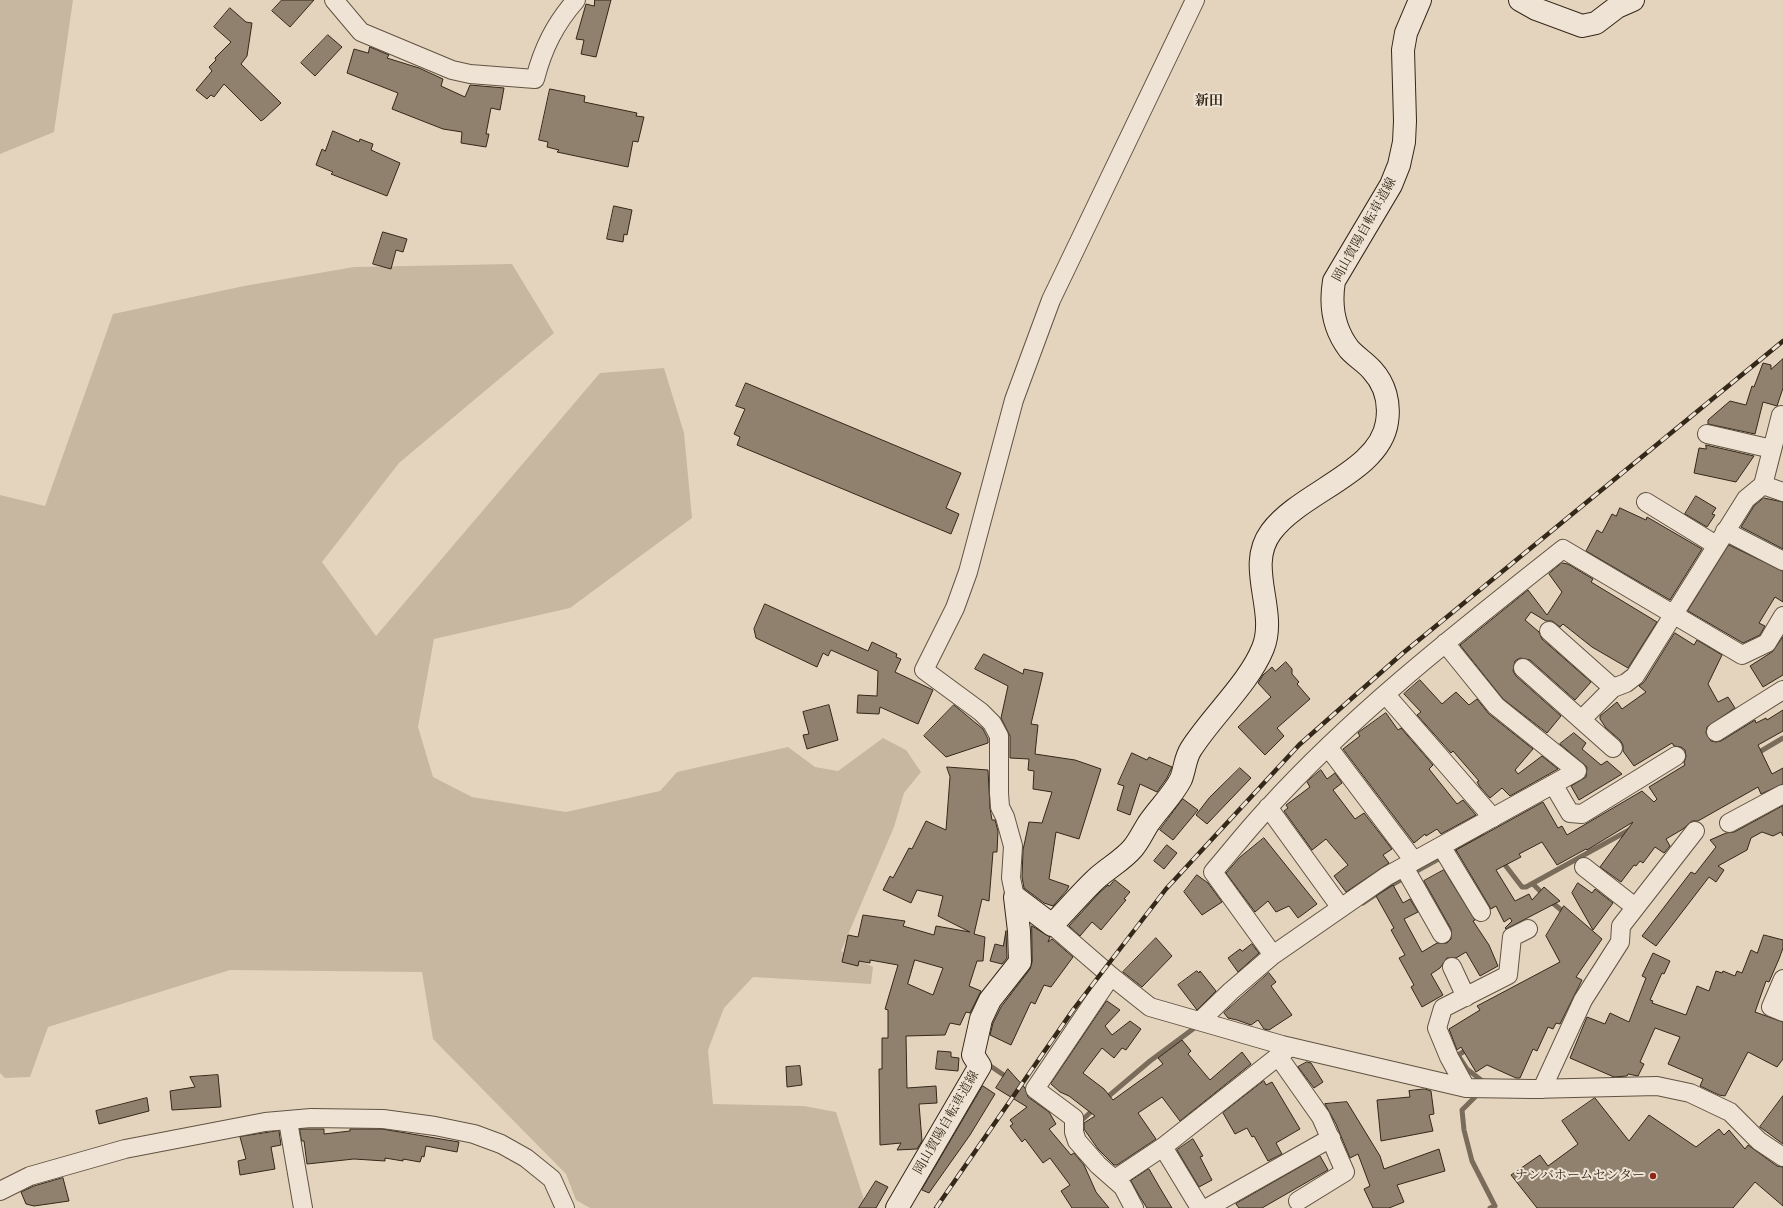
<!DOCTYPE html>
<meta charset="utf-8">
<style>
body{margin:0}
canvas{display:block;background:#e5d4bd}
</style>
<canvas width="1783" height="1208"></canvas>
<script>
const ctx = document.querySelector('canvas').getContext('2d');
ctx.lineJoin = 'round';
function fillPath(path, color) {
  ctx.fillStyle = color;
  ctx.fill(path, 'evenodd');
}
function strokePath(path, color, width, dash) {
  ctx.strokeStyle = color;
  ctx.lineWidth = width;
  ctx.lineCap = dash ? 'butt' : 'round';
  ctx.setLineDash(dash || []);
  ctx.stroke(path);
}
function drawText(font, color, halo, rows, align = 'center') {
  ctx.font = font + ' Cardo,"Noto Serif JP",serif';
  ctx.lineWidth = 4;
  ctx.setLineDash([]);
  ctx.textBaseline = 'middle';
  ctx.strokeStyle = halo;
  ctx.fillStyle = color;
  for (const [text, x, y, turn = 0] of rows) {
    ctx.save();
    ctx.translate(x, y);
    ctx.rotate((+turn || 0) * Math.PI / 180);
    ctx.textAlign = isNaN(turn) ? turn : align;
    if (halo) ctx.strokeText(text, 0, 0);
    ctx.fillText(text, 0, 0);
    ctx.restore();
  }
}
fillPath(new Path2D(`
 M0,0H73L54,132L0,154Z
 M512,264L554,333L399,463L322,562L376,636L600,373L664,368L684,433L692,518L570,608L434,639L418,727L433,777L472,797L566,812L660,791L677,772L788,747L815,767L838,771L883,738L906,750L921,772L904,793L894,827L841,951L873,967L871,984L753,977L724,1008L708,1050L713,1104L804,1106L836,1112L866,1206L865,1208H590L576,1200L566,1174L433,1039L422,972L230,970L48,1027L30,1077L5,1078L0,1073V495L45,506L113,314L244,286L354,267Z`), '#c7b7a1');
strokePath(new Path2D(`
 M1756,754L1783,738
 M1502,861L1522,887H1526L1631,829
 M1533,884L1544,895
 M1549,900L1566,914
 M1363,903L1384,889L1482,835L1486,840
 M1468,1049L1458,1055L1467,1069L1481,1080L1480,1083
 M989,1065L1008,1078
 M1476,1096L1462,1110L1464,1130L1472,1161L1495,1206L1490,1208
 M1104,1100L1150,1061L1193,1029
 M1079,1123L1095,1108`), '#7a6c5a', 5);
const building = new Path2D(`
 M282,0H314L290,27L272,11Z
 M595,0H611L596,57L581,54L584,40L576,39L586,4L594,6Z
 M230,8L246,22L252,23L247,56L241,64L281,103L264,119L261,121L224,84L214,97L211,95L207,99L196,90L212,71L209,67L216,60L215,58L231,42L214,27Z
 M328,35L342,47L315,76L301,63Z
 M370,47L389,55L387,58L419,68L443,79L441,86L465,97L470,85L504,88L500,110L491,108L486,134H489L486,147L461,143L462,132L443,129L392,109L398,93L347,73L354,49L368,53Z
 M550,89L585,96L584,102L637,113L636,116L644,117L638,142L633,141L628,167L557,152L559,150L547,147L548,142L539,140Z
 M333,131L359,142L360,139L373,144L371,150L400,163L387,196L331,174L333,172L316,165L322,149L325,151Z
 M614,206L632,210L627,235L624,234L623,242L607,239Z
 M383,232L407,239L403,252L396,250L391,269L373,264Z
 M1783,359V388L1777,406L1763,402L1755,434L1708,424V420L1730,401L1746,405L1752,386L1754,387L1763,363L1771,365V369Z
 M746,383L961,473L946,508L959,514L951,534L737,445L740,437L734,434L745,409L736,406Z
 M1706,445L1754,456L1736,482L1694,473L1699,448L1706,449Z
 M1696,496L1716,508L1712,514L1715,515L1707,527L1685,514Z
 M1764,498L1783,502V549L1741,527L1754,506Z
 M1620,508L1646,520L1647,517L1702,549L1670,600L1586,551L1597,530L1602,533L1612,514L1616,516Z
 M1729,545L1783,571V602L1775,597L1759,623L1765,626L1760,635L1743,643L1688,611Z
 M1562,563L1568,564L1593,579L1591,582L1657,622L1628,668L1592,647L1563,624L1560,627L1552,621H1546L1531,612L1525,620L1539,632L1542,639L1591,682L1575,700L1530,660L1520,658L1515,661L1513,671L1516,676L1561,716L1547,733L1503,699L1460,645L1528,590L1547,615L1562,592L1549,574Z
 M765,604L868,651L872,642L897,654L896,657L901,659L895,672L933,690L918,724L880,707L879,714L857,713L858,695L877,696L878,671L831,650L828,656L823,653L817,667L756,638L754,629Z
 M1675,633L1694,645L1697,640L1722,655L1708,684L1718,702L1728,697L1735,708L1707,727L1706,733L1711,741L1716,742L1721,741L1755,720L1756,723L1766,718L1767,720L1783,710V731L1758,745L1772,774L1783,768V784L1761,794L1758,787L1698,821H1692L1683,829L1666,839L1670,846L1664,853L1655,847L1643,863L1640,861L1636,866L1634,865L1621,882L1600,867L1633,822L1587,850L1586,849L1557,865L1542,842L1519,854L1521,857L1496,870L1515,901L1529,894L1532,900L1544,887L1560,901L1506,929L1505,928L1512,921L1510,918L1504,922L1496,906L1491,909L1456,850L1543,802L1558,828L1562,826L1567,835L1642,791L1654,802L1657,799L1649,787L1685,765L1684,763L1686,756L1685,750L1681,747L1674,746L1672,743L1634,766L1623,751V745L1620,740L1606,728L1600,719V716L1617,702L1622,709L1646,692L1639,686L1644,682Z
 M1783,637V675L1763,687L1750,666L1772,652Z
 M984,654L1023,674L1024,669L1043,673L1031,724L1038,725L1035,754L1075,760L1101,769L1079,839L1056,832L1049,879L1069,886L1067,890L1053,906L1044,903L1024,888L1022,877L1023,850L1029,822L1042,823L1052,792L1033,789L1034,771L1028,770L1029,759L1010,758V736L1001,718L1008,686L975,669Z
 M1286,662L1292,669V674L1299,682L1297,684L1310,699L1277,728L1284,736L1265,755L1238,727L1271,697L1258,683L1263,675L1272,667L1275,671Z
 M1420,680L1442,704L1456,692L1469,705L1477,699L1489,714L1533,749L1515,770L1518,774L1542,756L1558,769L1510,796L1502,788L1490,798L1480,787L1477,782L1479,781L1453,751L1451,753L1417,715L1421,712L1404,694Z
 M829,705L838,740L807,749L803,735L809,734L803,712Z
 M954,705L983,729L988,739V743L946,757L924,736Z
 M1386,713L1398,730L1401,728L1433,765L1429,769L1457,804L1463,800L1476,815L1441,834L1437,829L1426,836L1425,834L1414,843L1343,749L1360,736L1358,733L1359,732Z
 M1574,733L1586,743L1582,749L1601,765L1607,761L1622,774L1579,800L1571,786L1586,777L1587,767L1560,744Z
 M1132,753L1147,760L1149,757L1172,767L1167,778L1157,792L1140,784L1130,815L1117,810L1124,786L1118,784Z
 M947,767L988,770L990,808L992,820H995L998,831L997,852H993L989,901L982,899L974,934L985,937L983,961H977L969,986L981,991L970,1013L966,1012L960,1025L950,1023L945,1035L906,1036L907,1088L936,1086L937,1103L919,1104L922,1141L917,1149L897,1150L901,1143L880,1145L879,1069H882V1038H888V1010L885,1009L898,965L870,960V963L859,961L858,966L842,962L848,935L858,937L863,915L905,921L903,926L934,935L936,926L970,932L938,916L943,896L917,890L911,903L883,890L890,876L893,878L909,848L912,849L926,821L946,830L950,777ZM915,960L943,968L933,995L908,984Z
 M1240,768L1251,778L1207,824L1196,815L1209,798Z
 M1321,770L1327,779L1335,773L1342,783L1333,790L1355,819L1364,813L1392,849L1383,855L1389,863L1346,892L1334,876L1348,865L1326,839L1312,850L1284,811L1288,808L1286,805L1310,787L1307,782Z
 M1183,799L1198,810L1173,840L1160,830Z
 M1783,806V836L1781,832L1773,836L1762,832L1751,838L1747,850L1718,866L1724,870L1716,882L1709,877L1656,946L1642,936L1691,872L1695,874L1716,847L1710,840L1726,833L1734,832Z
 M1264,838L1317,904L1298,918L1289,906L1276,912L1268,901L1255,912L1226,873L1239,858Z
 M1167,845L1177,853L1164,869L1154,861Z
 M1444,870L1475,920L1473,921L1489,945L1498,966L1480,976L1466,952L1456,958H1447L1440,968L1431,974L1443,995L1422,1007L1411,987L1414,985L1399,958L1405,955L1391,930L1394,928L1376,896L1393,885L1403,903L1410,899L1418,912L1404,919L1422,952L1437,943H1447L1451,939V929L1424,881Z
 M1197,875L1208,883L1222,902L1202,915L1184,892Z
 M1115,880L1130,892L1124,899L1126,900L1101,930L1092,922L1080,936L1069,926L1099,893L1108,885L1109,886Z
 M1578,883L1592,893L1595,889L1613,903L1593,930L1572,893Z
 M1564,906L1602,939L1576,977L1582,980L1560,1024L1556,1023L1553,1029L1548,1027L1537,1051L1533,1049L1520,1078H1516L1487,1065L1476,1072L1461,1047L1457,1050L1449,1029L1480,1010L1477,1006L1560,962L1546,936Z
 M1032,926L1050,937L1048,942L1052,939L1073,957L1051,987L1044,985L1035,1004L1031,1002L1011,1045L990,1035L993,1023L1001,1007L1030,969L1032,962Z
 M1006,931L1007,958L1002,964L990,961L995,944L1003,946Z
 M1764,935L1783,940V948L1779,959L1769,982L1766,981L1755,1012L1783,1022V1059L1777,1067L1748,1052L1725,1096L1719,1095L1700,1086L1703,1079L1668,1064L1680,1037L1655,1028L1640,1062L1644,1064L1638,1076L1628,1074L1627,1076L1614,1077L1570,1058L1587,1017L1605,1024L1610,1013L1629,1022L1646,978L1642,976L1653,953L1670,961L1664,974L1662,973L1650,1000L1653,1001L1652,1003L1686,1015L1697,986L1709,991L1716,971L1722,973L1723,971L1735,976L1737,971L1742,973L1751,950L1757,953Z
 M1156,938L1172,956L1142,987L1123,972Z
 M1252,944L1259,953L1238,972L1228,958L1240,949L1242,951Z
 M1197,971L1199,973L1200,971L1216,991L1197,1010L1178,985Z
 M1269,973L1276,982L1271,986L1292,1015L1269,1030L1264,1029L1258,1020L1251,1025L1237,1020L1228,1018L1224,1013Z
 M1107,1001L1120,1010L1105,1026L1112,1035L1130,1021L1141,1029L1126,1050L1122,1048L1114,1058L1102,1048L1083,1073L1104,1089L1113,1100L1163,1064L1158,1058L1182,1040L1191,1051L1188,1054L1210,1080L1242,1052L1251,1064L1180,1121L1162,1097L1138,1113L1156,1139L1117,1165H1114L1098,1149L1084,1129V1123L1095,1116L1069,1096L1060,1092L1051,1084Z
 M938,1051L951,1052V1057L959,1058L958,1071L936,1069Z
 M1307,1062L1311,1063L1323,1082L1314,1088L1298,1067Z
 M800,1066L802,1085L787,1087L786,1067Z
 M1008,1069L1025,1088L1028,1097L1049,1112L1056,1124L1049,1129L1071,1155L1074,1153L1084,1165L1096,1192L1109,1208H1072L1061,1191L1070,1185L1050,1158L1043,1163L1025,1139L1022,1142L1010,1126L1013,1124L1010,1120L1027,1107L996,1088Z
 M218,1075L221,1107L172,1110L170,1091L195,1087L190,1077Z
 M1264,1081L1266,1085L1272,1082L1300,1129L1276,1143L1282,1154L1268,1161L1254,1136L1252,1137L1247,1128L1235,1134L1223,1113Z
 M983,1086L995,1094L970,1135L929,1193L922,1190Z
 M1425,1089L1431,1091L1434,1114L1429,1115L1433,1131L1381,1141L1377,1100L1410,1097L1409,1091Z
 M1783,1096V1144L1760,1127Z
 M147,1098L149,1111L99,1124L96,1111Z
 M1595,1098L1629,1141L1649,1115L1696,1147L1719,1129L1724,1135L1729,1130L1745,1149L1748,1145L1777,1166L1783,1167V1206L1755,1182L1733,1208H1537L1511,1175L1540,1155L1548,1166L1578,1144L1562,1121Z
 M1347,1102L1380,1156L1384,1169L1439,1149L1445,1171L1397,1185L1404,1202L1389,1208H1373L1364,1189L1370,1186L1358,1154L1350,1158L1336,1124L1325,1104Z
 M300,1129H324V1134L350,1131V1129H382L459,1142L457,1152L426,1146L424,1157L422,1156L420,1162L403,1159V1161L385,1158V1161L354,1159L307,1164L304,1141H302Z
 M279,1131L281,1145L271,1147L275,1169L240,1175L238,1161L246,1159L240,1137Z
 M1193,1139L1203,1156L1200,1157L1212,1180L1199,1187L1177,1150Z
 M1320,1156L1328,1170L1262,1208H1239L1236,1204Z
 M1149,1169L1160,1188L1172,1208H1147L1140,1197L1131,1181Z
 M63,1178L69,1201L34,1206L26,1204L21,1192L34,1186Z
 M876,1181L888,1187L876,1208H859Z`);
fillPath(building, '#90816e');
strokePath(building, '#342819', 1);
const minor = new Path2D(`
 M334,0L361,32L452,70L470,74L535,79C543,48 555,24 576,0
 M1783,416L1781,415L1763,485L1783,492
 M1707,434L1772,449
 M1646,502L1716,545
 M1725,531L1783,561
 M1549,631L1613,688
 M1523,668L1613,748
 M1386,695L1493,818
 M1582,719L1613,688L1626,683L1635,676L1746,499L1763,485
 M1716,732L1783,690
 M1328,747L1414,861
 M1553,784L1570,813L1582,814L1676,756
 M1268,807L1341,908
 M1729,823L1783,794
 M1441,846L1481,912
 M1404,867L1442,934
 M1584,867L1635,907
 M1015,897L1011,878L1013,846L1005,817L1000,807L999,793V736L992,723L981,712L924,670L955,608L968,572L1014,400L1051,300L1195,0
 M1052,925L1111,976L1150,1007L1282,1045L1466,1088L1532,1089L1657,1086L1690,1093L1730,1112L1759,1141L1783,1157
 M1273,955L1213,872C1231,851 1249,828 1268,808C1355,712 1462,629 1563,549L1742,655L1767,643L1783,616
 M1452,967L1466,997
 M1111,976L1035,1089L1074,1118V1132L1077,1141L1098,1165L1123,1187L1134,1208
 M1783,979L1771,1007L1783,1012
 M1200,1021L1231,991L1273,955L1387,876L1577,771L1496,706L1445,643
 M1278,1056L1321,1117L1345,1172L1298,1201
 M1466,1088L1449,1057L1437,1028L1443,1008L1508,975L1512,937L1528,929
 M1542,1089L1583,1000L1620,942L1621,926L1695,831
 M288,1121L303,1208
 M1163,1147L1200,1208
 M1115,1179L1163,1147L1290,1047
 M0,1191L30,1176L125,1149L265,1122L311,1118L383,1119L435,1126L474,1134L501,1144L526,1158L552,1179L565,1208
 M1207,1208L1331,1138`);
const secondary = new Path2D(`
 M1520,0L1536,9L1582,26L1596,23L1617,7L1633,0
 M1015,897L1052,925C1067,910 1081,893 1096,879C1108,868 1123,860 1133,848C1139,841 1143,832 1148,824C1158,809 1173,795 1181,779C1185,769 1185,758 1191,749C1212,716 1249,683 1263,648C1278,610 1245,567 1271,532C1300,492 1380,472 1387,422C1390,403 1385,384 1372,370C1365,362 1356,357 1349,349C1333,328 1330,305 1334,281L1391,185L1399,165L1404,142L1405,121L1403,50L1406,33L1420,0
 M897,1208L980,1066L973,1055L981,1019L990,1000L1020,962L1019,931L1015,897`);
strokePath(minor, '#605342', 20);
strokePath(secondary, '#342819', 24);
strokePath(minor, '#eee3d4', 18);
strokePath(secondary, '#eee3d4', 22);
const rail = new Path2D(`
 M936,1208L1073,1010L1166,889L1299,745L1403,653L1783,341`);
strokePath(rail, '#342819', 4.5);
strokePath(rail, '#eee3d4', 3, [9]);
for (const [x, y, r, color] of [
 [1653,1176,4,"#8f2418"]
]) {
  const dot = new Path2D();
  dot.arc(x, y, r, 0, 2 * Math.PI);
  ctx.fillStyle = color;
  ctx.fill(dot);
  strokePath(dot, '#eee3d4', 1.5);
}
drawText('13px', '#342819', '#eee3d4', [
 ["岡山賀陽自転車道線",1365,230,-61],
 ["岡山賀陽自転車道線",947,1123,-60]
]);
drawText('13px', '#342819', '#eee3d4', [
 ["ナンバホームセンター",1645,1176]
], 'right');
drawText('bold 14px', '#342819', '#eee3d4', [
 ["新田",1209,102]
]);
</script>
